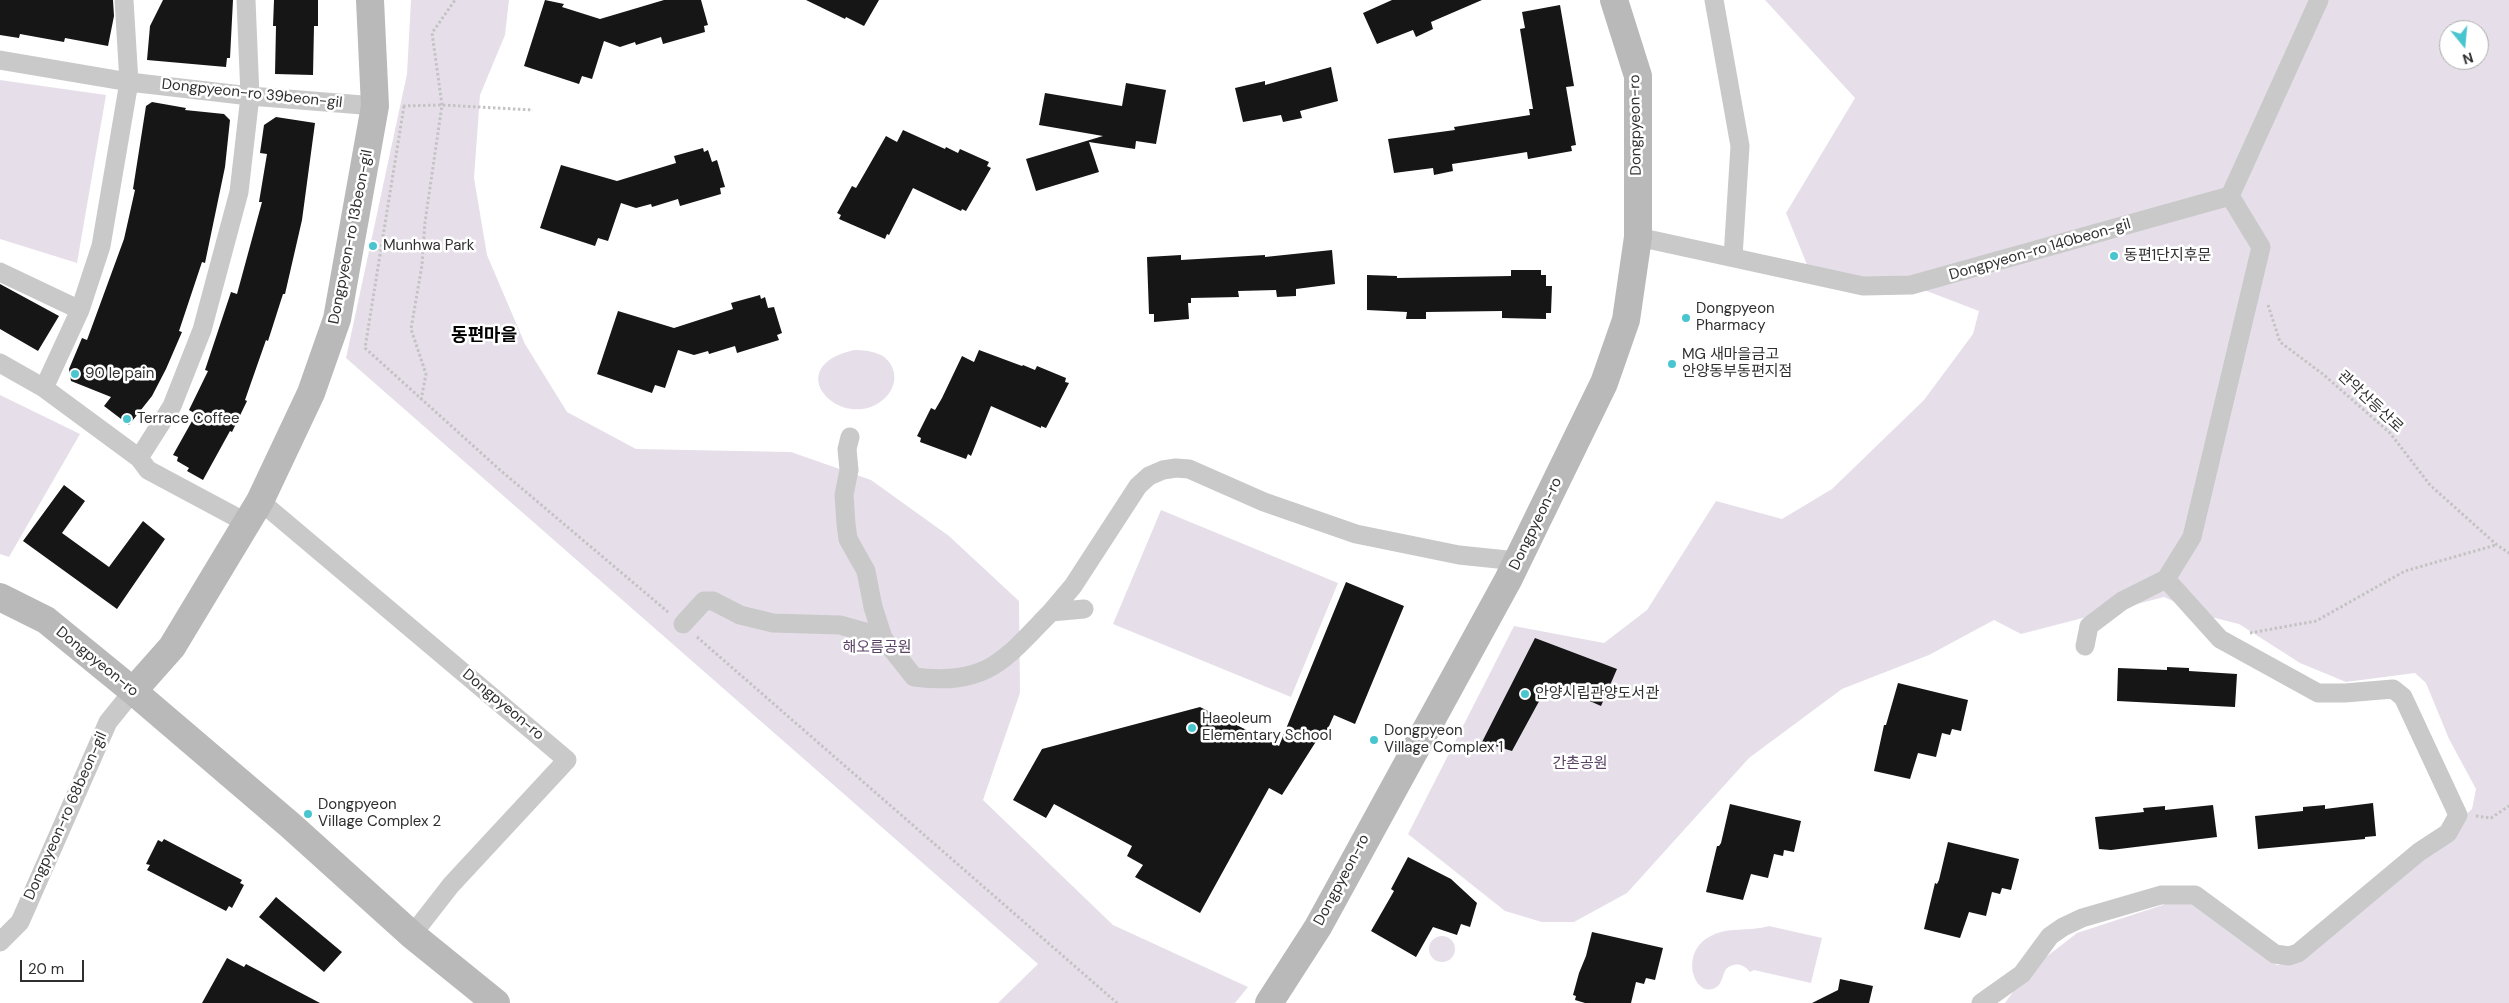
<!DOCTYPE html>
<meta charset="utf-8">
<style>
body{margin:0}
#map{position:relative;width:2509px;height:1003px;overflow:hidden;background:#fff;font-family:"DM Sans",sans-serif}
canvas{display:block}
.north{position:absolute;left:2439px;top:20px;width:50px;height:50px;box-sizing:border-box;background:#fff;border:1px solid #acacac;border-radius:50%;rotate:163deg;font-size:14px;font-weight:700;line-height:20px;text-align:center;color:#2f2f2f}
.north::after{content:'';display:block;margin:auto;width:18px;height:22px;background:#49c5cf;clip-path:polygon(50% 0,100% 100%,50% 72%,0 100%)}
.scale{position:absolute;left:20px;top:960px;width:64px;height:22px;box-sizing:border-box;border:2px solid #2f2f2f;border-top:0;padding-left:6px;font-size:15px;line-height:18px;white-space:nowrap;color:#2f2f2f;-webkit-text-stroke:4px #fff;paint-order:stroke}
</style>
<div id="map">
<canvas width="2509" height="1003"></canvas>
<div class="north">N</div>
<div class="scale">20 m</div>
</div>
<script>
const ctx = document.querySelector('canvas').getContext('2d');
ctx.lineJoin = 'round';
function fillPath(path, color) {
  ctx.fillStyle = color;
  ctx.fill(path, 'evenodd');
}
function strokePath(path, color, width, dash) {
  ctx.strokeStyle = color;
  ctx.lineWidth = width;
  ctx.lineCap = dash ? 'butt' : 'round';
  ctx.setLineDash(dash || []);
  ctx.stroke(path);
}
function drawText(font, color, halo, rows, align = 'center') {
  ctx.font = font + ' "DM Sans","Noto Sans KR",sans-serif';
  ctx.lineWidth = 5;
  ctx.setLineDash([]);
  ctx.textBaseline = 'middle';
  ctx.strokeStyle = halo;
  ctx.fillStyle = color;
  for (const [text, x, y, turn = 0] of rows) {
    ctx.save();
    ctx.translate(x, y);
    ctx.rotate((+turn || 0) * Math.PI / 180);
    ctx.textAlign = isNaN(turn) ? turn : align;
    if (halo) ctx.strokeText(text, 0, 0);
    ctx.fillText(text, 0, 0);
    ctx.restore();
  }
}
fillPath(new Path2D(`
 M411,0H509L505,35L480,95L474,178L487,255L525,344L567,412L636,449L791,452L871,480L949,536L1019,601L1020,693L983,800L1113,925L1248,987L1235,1003H998L1038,964L346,358L407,74Z
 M1765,0H2509V1003H2005L2028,971L2077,933L2181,899L2206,908L2277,965L2298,960L2472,809L2476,789L2449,739L2426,683L2415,673L2346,682L2300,663L2239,624L2203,615L2164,597L2021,634L1994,620L1929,655L1842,689L1749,758L1627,893L1574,922H1542L1505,911L1408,834L1514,626L1604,643L1647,610L1716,501L1782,519L1832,489L1924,400L1973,334L1979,311L1911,285L1810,272L1786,213L1855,98ZM2449,30H2479V60H2449Z
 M0,80L106,95L77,263L0,239Z
 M854,350C864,350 872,351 881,355C897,364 899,385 885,398C844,436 776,368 854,350Z
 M0,395L80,434L9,557L0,554Z
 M1161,510L1338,583L1291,697L1113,624Z
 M1769,926L1822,938L1811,983L1754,970L1750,972C1743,963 1734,962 1726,969C1723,974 1722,982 1718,986C1697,1003 1677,955 1709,937C1727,926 1749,932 1769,926Z
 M1429 949a13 13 0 1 1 26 0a13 13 0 1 1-26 0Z`), '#e6dfea');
fillPath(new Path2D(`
 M0,0H113L114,16L108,46L65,38L64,42L20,34L19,38L0,35Z
 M163,0H233L230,58H227L226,67L147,60L150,26Z
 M274,0H318V26H314L313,75L275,74L276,26H273Z
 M545,0L564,4L562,7L600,19L664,0H701L708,25L704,26L705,32L663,44L661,37L636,45L635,42L620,47L604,41L592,79L582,76L579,84L524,66Z
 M806,0H879L864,26L846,17L845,19Z
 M1392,0H1482L1431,22L1433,29L1416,37L1413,30L1377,44L1363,13Z
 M1560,5L1574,86L1566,87L1576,145L1571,146L1572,151L1528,159L1527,152L1478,160L1452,164L1453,171L1434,175L1433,168L1394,173L1388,139L1455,130L1454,127L1530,115L1529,109H1533L1520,29L1525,28L1522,12Z
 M1331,67L1338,101L1300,111L1302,118L1283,122L1281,115L1243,122L1235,88L1265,81V85Z
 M1126,83L1166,90L1156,144L1136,141L1135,149L1089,142L1099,172L1036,191L1026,159L1103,136L1039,125L1045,93L1122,106Z
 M152,102L186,108L185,110L224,114L230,120L225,167L205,263L202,262L179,331L182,332L166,369L152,396L129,425L104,406L111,397L71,381L69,369L82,338L87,340L124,239L135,190L133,189L146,106Z
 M276,117L315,123L302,220L285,294H283L268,341L266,340L245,400L247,401L232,432L230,431L203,480L187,471L189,468L177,461L178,457L173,455L196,414L189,410L208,371L205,370L231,292L237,294L262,202H259L267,154L260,153L264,125Z
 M903,130L945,149L946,147L958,153L960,149L989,162L987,166L991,168L966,211L962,209L961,211L913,188L889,235L887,234L885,239L839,219L841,215L837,213L852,186L856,188L863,176L886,136L897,142Z
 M703,148L704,152L708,150L712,162L717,160L725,187L720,188L721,194L680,206L678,199L652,207L651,204L636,208L621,203L608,241L598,238L595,246L540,228L561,165L617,181L676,163L674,156Z
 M1332,250L1335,284L1296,289V296L1277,297L1276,290L1238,291L1239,297L1191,298V303H1188L1189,319L1154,322V314H1149L1147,257L1181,255V260L1265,255V257Z
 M1511,270H1541V275H1546V286H1552L1551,313H1546V319L1502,318V311L1426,312V319H1406L1407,312L1367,310V275L1397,276V278L1511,276Z
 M0,284L59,316L38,351L0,329Z
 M760,295L761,299L765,297L768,308L774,307L782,333L777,335L779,340L737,353L735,346L709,354L708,351L694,355L678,350L665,388L655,385L652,393L597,374L618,311L674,328L733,309L731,303Z
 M979,350L1022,366L1023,365L1035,370L1037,366L1066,378L1065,382L1069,383L1046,428L1041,426V428L991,406L971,456L968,454L966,459L920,442L921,438L917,436L931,408L935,410L942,398L962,356L974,362Z
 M64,485L85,501L62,533L109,567L143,521L165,539L117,609L23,541Z
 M1346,582L1404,606L1355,724L1334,715L1326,733L1322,732L1282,795L1269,788L1200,913L1135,877L1143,865L1127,856L1132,846L1054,804L1046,818L1013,800L1042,749L1200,707L1279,746Z
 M1535,638L1617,669L1601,706L1549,683L1512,751L1482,742Z
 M2167,667L2189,668V671L2237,674L2235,707L2117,701L2118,668L2167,670Z
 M1898,683L1968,700L1961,731L1952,729L1950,735L1942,733L1936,757L1918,753L1910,779L1874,771L1884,725H1886Z
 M2373,803L2376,836L2365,837V839L2258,849L2255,816L2303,811V807L2325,805V809Z
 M1730,804L1801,821L1794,852L1784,850L1783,856L1774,854L1768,878L1751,874L1743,900L1706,892L1717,846H1719L1721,843Z
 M2213,805L2217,837L2111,850L2099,849L2095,817L2144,812L2143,808L2165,806V810Z
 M164,839L242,880L240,883L244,885L232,908L229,906L226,911L147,870L150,865L146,864L158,840L162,842Z
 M1948,842L2019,859L2011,890L2002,888L2000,894L1992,892L1986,916L1969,912L1960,938L1924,929L1935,883L1937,884L1939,880Z
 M1408,857L1451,879L1477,903L1470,927L1461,924L1457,935L1433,927L1416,957L1371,931L1394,891L1391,889Z
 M276,897L342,952L324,972L259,917Z
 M1592,932L1663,948L1655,980L1646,978L1644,984L1636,982L1631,1003H1585L1575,1000L1576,996L1573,995L1579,973L1586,956Z
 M227,958L244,967L246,964L320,1003H202Z
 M1840,979L1873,986L1869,1003H1812L1838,990Z`), '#161616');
strokePath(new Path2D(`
 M403,106L442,105L533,110
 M404,106L365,348L500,470L668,612
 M2268,305L2280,342L2324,375L2390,433L2430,485L2497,545L2509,553
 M421,400L426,374L411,329L422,265L425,222L442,105L432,33L455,0
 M2250,633L2316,621L2405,571L2496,545
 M697,637L1117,1003
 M2476,816L2491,818L2509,806`), '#c3c3c3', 3, [2.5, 2.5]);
strokePath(new Path2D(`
 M1714,0L1740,146L1733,257
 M0,60L129,82L250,96L375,106
 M1638,237L1863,286L1911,285L2230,196L2319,0
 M0,272L80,310
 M0,363L44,388L139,458L172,406L202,330L239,192L250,96L246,0
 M44,388L80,310L101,246L129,82L124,0
 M850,437L847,449L849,470L844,495L846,524L848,539L866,571L873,607L883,638
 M139,458L148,470L247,523
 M260,501L567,760L451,885L412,935
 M1051,612L1073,586L1138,486L1149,476L1163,470L1176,468L1189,469L1264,502L1356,534L1459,555L1517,561
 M683,624L704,601H713L740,615L773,623L840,625L872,634L883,638L914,677C988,686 1003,661 1051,612L1084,609
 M2085,646L2089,626L2122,601L2166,579L2192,537L2261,247L2230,196
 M0,942L20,922L108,722L133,691
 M1981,1003L2022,974L2050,936L2063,927L2082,918L2161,895H2195L2275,954L2289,956L2298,953L2419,852L2448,833L2458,815L2403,697L2393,689L2345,693H2318L2220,639L2166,579`), '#c9c9c9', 19);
strokePath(new Path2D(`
 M0,597L46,620L133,691L290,825L412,935L496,1003
 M133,691L172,647L260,501L311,393L337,319L375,106L370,0
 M1269,1003L1318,927L1508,580L1604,383L1626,320L1638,237V76L1614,0`), '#b9b9b9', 28);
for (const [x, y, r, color] of [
 [373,246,5,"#49c5cf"],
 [2114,256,5,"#49c5cf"],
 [1686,318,5,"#49c5cf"],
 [1672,364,5,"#49c5cf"],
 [75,374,5,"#49c5cf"],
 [127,419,5,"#49c5cf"],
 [1525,694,5,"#49c5cf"],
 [1192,728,5,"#49c5cf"],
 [1374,740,5,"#49c5cf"],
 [308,814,5,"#49c5cf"]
]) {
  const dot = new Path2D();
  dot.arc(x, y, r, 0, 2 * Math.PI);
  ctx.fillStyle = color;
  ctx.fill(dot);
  strokePath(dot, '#fff', 2);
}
drawText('15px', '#2f2f2f', '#fff', [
 ["Dongpyeon-ro 39beon-gil",252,94,6],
 ["Dongpyeon-ro",1636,125,-91],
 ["Dongpyeon-ro 13beon-gil",351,237,-79],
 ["Dongpyeon-ro 140beon-gil",2040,250,-16],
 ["관악산등산로",2370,402,43],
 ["Dongpyeon-ro",1536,524,-64],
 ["Dongpyeon-ro",97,662,39],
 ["Dongpyeon-ro",503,705,40],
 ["Dongpyeon-ro 68beon-gil",66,816,-66],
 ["Dongpyeon-ro",1342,880,-62]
]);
drawText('15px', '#2f2f2f', '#fff', [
 ["Munhwa Park",383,246],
 ["동편1단지후문",2124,256],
 ["Dongpyeon",1696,309],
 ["Pharmacy",1696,326],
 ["MG 새마을금고",1682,355],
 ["안양동부동편지점",1682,372],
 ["90 le pain",85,374],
 ["Terrace Coffee",137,419],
 ["안양시립관양도서관",1535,694],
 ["Haeoleum",1202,719],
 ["Elementary School",1202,736],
 ["Dongpyeon",1384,731],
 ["Village Complex 1",1384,748],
 ["Dongpyeon",318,805],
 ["Village Complex 2",318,822]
], 'left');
drawText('15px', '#5a4265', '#fff', [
 ["해오름공원",877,648],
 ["간촌공원",1580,764]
]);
drawText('bold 18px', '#000', '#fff', [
 ["동편마을",484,336]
]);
</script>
